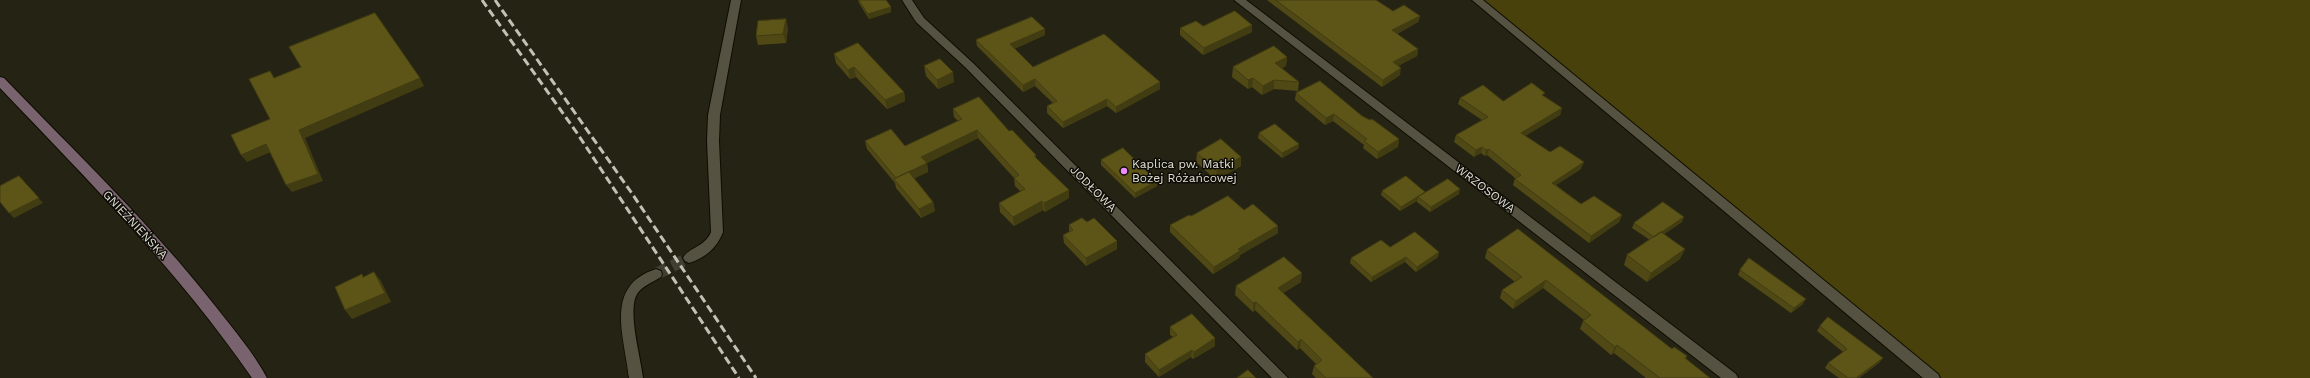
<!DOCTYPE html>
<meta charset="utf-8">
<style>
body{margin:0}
canvas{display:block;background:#252313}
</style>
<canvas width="2310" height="378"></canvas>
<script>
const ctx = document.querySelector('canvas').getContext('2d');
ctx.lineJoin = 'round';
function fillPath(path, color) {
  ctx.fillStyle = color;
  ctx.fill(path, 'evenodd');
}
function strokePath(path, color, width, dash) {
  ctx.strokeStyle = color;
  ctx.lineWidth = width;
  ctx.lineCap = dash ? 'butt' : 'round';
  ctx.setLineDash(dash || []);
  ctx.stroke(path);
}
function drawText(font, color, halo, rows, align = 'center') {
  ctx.font = font + ' "Work Sans",sans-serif';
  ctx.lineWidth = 3;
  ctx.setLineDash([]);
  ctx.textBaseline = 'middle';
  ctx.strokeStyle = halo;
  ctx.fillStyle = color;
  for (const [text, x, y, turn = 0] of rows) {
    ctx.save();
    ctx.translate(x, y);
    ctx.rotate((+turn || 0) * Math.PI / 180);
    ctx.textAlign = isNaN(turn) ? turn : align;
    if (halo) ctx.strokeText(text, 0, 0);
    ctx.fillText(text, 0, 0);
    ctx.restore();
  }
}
fillPath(new Path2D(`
 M1472,0H2310V378H1923Z`), '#48410c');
strokePath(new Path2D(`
 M656,274L689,258`), '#413f30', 12, [12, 6]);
const street = new Path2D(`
 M731,0H741L720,115L719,141L723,232C717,248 705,258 689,263L685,261L683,258C689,247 705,247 711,232L707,141L708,115Z
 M902,0H912L924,18L973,63L1288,378H1272L965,67L916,22Z
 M1234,0H1246L1736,374L1738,378H1721Z
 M1472,0H1483L1938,374L1940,378H1923Z
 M656,269L661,271L662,274L661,277C653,282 642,286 637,294C627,311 641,358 643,378H629C625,337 603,286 656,269Z`);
const secondary = new Path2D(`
 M0,77L4,78C76,153 152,225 216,307C233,329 254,353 267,378H252C179,272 89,181 0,88Z`);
strokePath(street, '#0e0c01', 2);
strokePath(secondary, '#0e0c01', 2);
fillPath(street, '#555241');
fillPath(secondary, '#79636e');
strokePath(new Path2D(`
 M482,0L577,133L739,378
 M495,0L631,192L756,378`), '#c2c1b5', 3, [8, 4]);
fillPath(new Path2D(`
 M858,0H886L891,12L869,19L859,3Z
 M1267,0H1310L1393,11L1420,16L1418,22L1397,34L1418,49L1417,56L1398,66L1400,75L1382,87Z
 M1252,25V32L1203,55L1180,35V28L1203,26Z
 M788,28L786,43L758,45L756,36Z
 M1045,29V35L1014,49L1033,67L1160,82V89L1116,113L1107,106L1063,128L1047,113V106L1053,103L1035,86L1023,92L977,46L976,40Z
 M834,54L904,92L905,101L887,109L856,77L850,79L836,63Z
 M1287,57L1286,66L1282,68L1299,82L1298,91L1274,89L1262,95L1252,87L1248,89L1232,77L1233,67Z
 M924,66L954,82L938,89L926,76Z
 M1296,93L1362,116L1399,139L1398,147L1377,159L1363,148L1364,145L1333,121L1325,125L1295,100Z
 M1544,96L1562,108L1560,115L1525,136L1550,152L1581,169L1556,185L1581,204L1622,215L1619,222L1589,243L1513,185L1515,178L1487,155L1485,156L1481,153L1474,157L1454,142L1456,135L1482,120L1458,104L1460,98L1503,101Z
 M953,109L1009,131L1036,155V158L1069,198L1045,212L1043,210L1014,226L1000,212L999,203L1021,192L1015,186L1014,178L978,138L927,163L928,172L914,178L933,202L935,211L921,218L896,188L895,183L867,149L865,141L905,146L958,121L954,117Z
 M1259,133L1299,144L1298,149L1282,158L1258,138Z
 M1197,153L1241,166L1216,180L1196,162Z
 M1101,160L1157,181V186L1135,198L1101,165Z
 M1382,191L1425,193L1459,194L1430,212L1417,202V201L1400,211L1381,195Z
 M1244,210L1278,233L1240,255L1239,258L1213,274L1170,232V225L1191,216Z
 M1087,222L1117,241V249L1086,266L1064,243L1063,235L1069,232V225Z
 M1682,222L1664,234L1680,259L1647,282L1624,265L1627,255L1650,240L1632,228L1634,223Z
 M1518,229L1672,349L1687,356L1686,359L1710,378H1646L1614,353L1611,355L1580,329L1583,321L1584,320L1543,288L1513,309L1500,298L1502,290L1515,282L1485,258L1487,250Z
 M1390,247L1439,252L1438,257L1416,272L1405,262L1371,282L1350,263L1351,258Z
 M1740,270L1803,304L1791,313L1738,275Z
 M1301,282L1283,293L1373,378H1316L1312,374L1314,366L1316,364L1300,348L1297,350L1255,310L1253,312L1235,295L1236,286Z
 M1820,326L1880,362L1859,378H1839L1825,368L1828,363L1843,352L1817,331Z
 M1170,327L1215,338V346L1193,359L1191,357L1159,377L1145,362V354L1173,337L1170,335Z`), '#504915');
fillPath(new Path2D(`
 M891,7V12L869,19L868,14Z
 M1420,16L1418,22L1391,37L1392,30Z
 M786,19L788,28L786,43L783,34Z
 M1252,25V32L1203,55L1204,48Z
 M1045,29V35L1010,51V44Z
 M1418,49L1417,56L1392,69L1393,62Z
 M1287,57L1286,66L1275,72V63Z
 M854,67L856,77L850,79L848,70Z
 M1401,68L1400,75L1382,87L1383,80Z
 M953,72L954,82L938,89L937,80Z
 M420,78L424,86L305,138L323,181L292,192L286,185L299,130Z
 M1253,78L1252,87L1248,89V80Z
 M1035,79V86L1023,92V85Z
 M1274,80V89L1262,95L1263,86Z
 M1160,82V89L1116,113V107Z
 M904,92L905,101L887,109L885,100Z
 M1107,99V106L1063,128V122Z
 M1562,108L1560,115L1519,140L1521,133Z
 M1334,114L1333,121L1325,125L1326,118Z
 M977,130L978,138L927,163L928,172L899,186L896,178L921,157Z
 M1399,139L1398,147L1377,159L1378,152Z
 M266,144L271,152L247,162L241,155Z
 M1299,144L1298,149L1282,158V153Z
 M1482,147L1481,153L1474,157L1476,150Z
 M1489,149L1487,155L1485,156L1486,150Z
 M1241,157V166L1216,180L1217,171Z
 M1584,162L1581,169L1550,189L1552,183Z
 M19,176L43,203L14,218L9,213Z
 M1157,181V186L1135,198V193Z
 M1460,189L1459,194L1430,212L1431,207Z
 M1069,190V198L1045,212L1044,203Z
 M1425,192L1424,197H1418L1417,201L1400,211L1401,207Z
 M1042,201L1043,210L1014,226L1013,217Z
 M933,202L935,211L921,218L919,209Z
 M1622,215L1619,222L1589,243L1591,236Z
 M1684,217L1682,222L1652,242L1655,237Z
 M1278,226V233L1240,255L1239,258L1213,274L1214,267L1238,249Z
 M1117,241V249L1086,266V258Z
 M1685,249L1680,259L1647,282L1651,273Z
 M1439,252L1438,257L1416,272L1417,267Z
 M1406,257L1405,262L1371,282L1372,277Z
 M374,272L381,281L391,302L352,319L345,310Z
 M1302,273L1301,282L1277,297L1278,288Z
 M1546,280L1543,288L1513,309L1516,301Z
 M1806,299L1803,304L1791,313L1794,308Z
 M1256,302L1255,310L1253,312V303Z
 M1215,338V346L1193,359L1194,352Z
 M1301,339L1300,348L1297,350L1298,342Z
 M1617,345L1614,353L1611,355L1615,347Z
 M1192,350L1191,357L1159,377V370Z
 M1883,358L1880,362L1859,378H1856Z`), '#413c11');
const building = new Path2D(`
 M859,0H886L891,7L868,14Z
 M1276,0H1376L1393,11L1404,5L1420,16L1392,30L1418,49L1393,62L1401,68L1383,80Z
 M1235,11L1252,25L1204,48L1180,28L1196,21L1203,26Z
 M375,13L420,78L299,130L318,174L286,185L266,144L241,155L231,135L270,119L249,79L270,71L274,78L301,67L289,47Z
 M1032,17L1045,29L1010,44L1033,67L1104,34L1160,82L1116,107L1107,99L1063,122L1047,106L1057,101L1035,79L1023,85L976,40Z
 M786,19L783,34L756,36L758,21Z
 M858,43L904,92L885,100L854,67L848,70L834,54Z
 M1274,46L1287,57L1275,63L1299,82L1274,80L1263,86L1253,78L1248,80L1233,67Z
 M940,59L953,72L937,80L924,66Z
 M1320,81L1362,116L1370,120L1372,119L1399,139L1378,152L1364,141L1367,139L1334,114L1326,118L1296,93Z
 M1532,83L1545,93L1542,95L1562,108L1521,133L1550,152L1560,146L1584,162L1552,183L1581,204L1594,196L1622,215L1591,236L1515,179L1521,175L1489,149L1486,150L1482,147L1476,150L1456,135L1488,117L1460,98L1483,85L1503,101Z
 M979,97L1009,131L1012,130L1036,155L1034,156L1069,190L1044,203L1042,201L1013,217L999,203L1025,189L1014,178L1019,175L977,130L921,157L927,163L896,178L865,141L891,129L905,146L962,119L953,109Z
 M1275,124L1299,144L1282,153L1259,133Z
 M1221,139L1241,157L1217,171L1197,153Z
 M1123,148L1157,181L1135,193L1101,160Z
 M909,172L933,202L919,209L894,179Z
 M19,176L39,198L9,213L0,202V186Z
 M1406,176L1425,192L1401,207L1382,191Z
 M1448,179L1460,189L1431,207L1418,197Z
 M1228,196L1244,210L1253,204L1278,226L1238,249L1240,251L1214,267L1170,225L1189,215L1191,216L1195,214Z
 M1663,202L1684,217L1654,237L1634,223Z
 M1082,218L1087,222L1094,218L1117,241L1086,258L1063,235L1073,230L1069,225Z
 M1518,229L1672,349L1674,347L1687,356L1685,358L1710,378H1660L1617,345L1615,347L1583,321L1591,315L1546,280L1516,301L1502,290L1522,277L1487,250Z
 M1415,232L1439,252L1417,267L1406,257L1372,277L1351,258L1381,240L1390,247Z
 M1661,232L1685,249L1651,273L1627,255Z
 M1284,257L1302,273L1278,288L1373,378H1326L1314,366L1322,360L1301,339L1298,342L1256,302L1253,303L1236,286Z
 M1749,258L1806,299L1794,308L1740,270Z
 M374,272L385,293L345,310L335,287L362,274L363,277Z
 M1192,314L1215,338L1194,352L1192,350L1159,370L1145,354L1177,335L1170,327Z
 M1828,317L1883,358L1856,378H1848L1828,363L1847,349L1820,326Z
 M1248,370L1256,378H1237Z`);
fillPath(building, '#5d5518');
strokePath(building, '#413c11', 1);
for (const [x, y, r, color] of [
 [1124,171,4,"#ec8cfb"]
]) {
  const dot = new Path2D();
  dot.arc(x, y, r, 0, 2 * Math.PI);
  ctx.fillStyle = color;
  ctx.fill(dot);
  strokePath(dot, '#0d0c06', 1.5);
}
drawText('12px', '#e0dfd4', '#0d0c06', [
 ["Kaplica pw. Matki",1132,164],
 ["Bożej Różańcowej",1132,178]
], 'left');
drawText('12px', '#e0dfd4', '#0d0c06', [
 ["JODŁOWA",1093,189,45],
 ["WRZOSOWA",1485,189,37],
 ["GNIEŹNIEŃSKA",135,225,47]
]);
</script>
